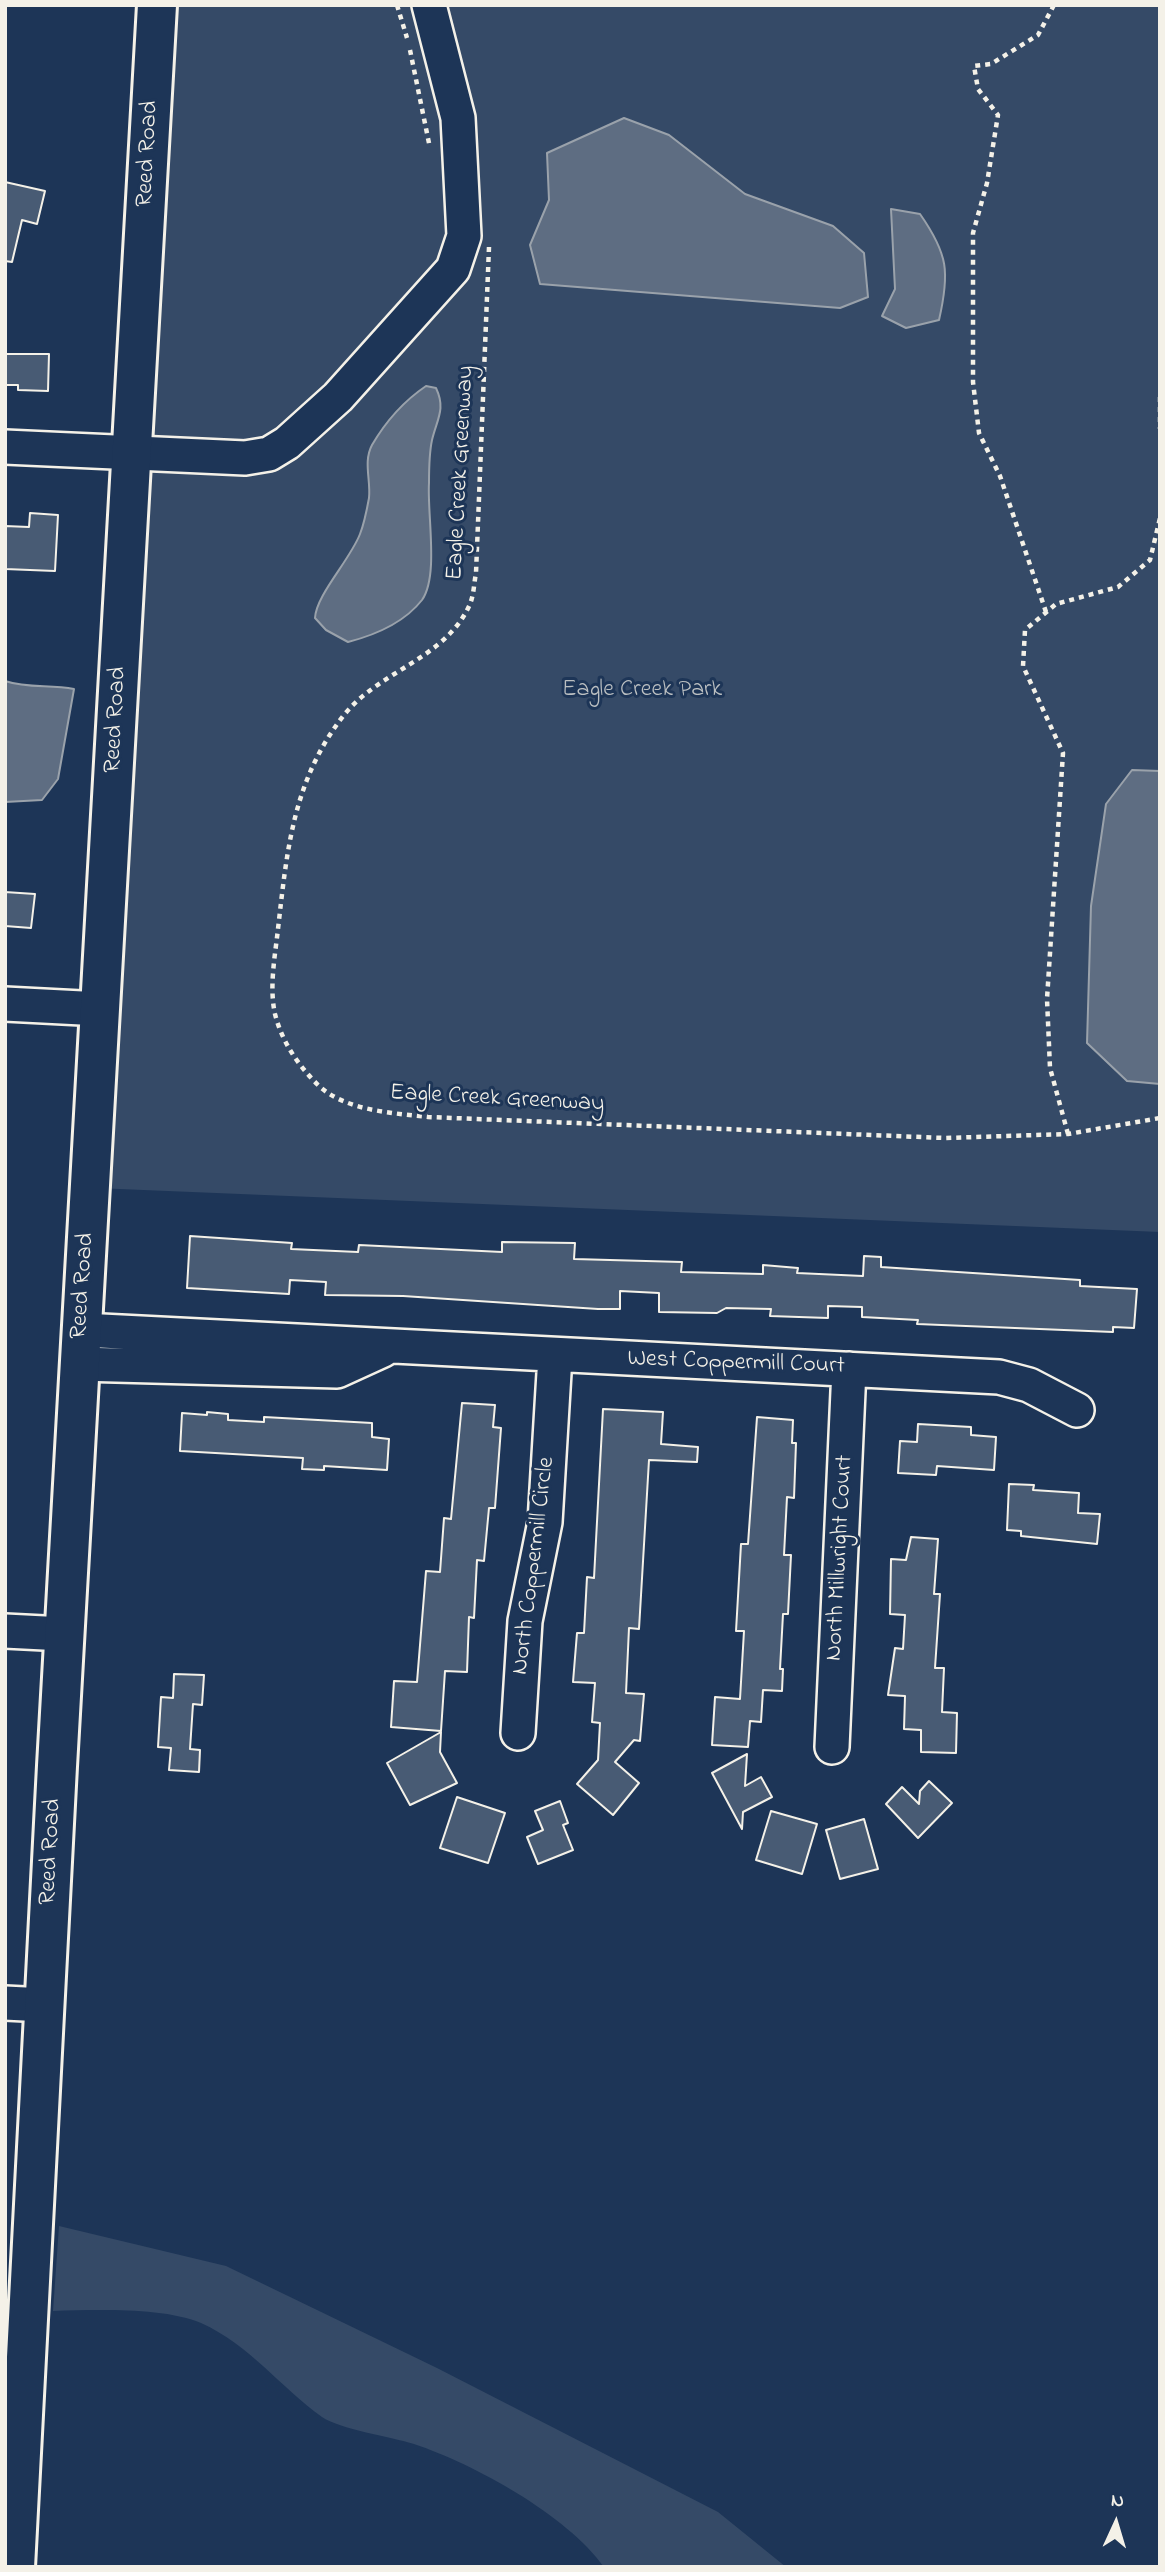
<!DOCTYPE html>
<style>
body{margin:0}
#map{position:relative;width:1165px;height:2572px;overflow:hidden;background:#1d3557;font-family:"Indie Flower",sans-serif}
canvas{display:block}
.frame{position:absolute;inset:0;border:7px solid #f4f1e8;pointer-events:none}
.north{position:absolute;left:1081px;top:2488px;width:70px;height:70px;-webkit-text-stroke:5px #1d3557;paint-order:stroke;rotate:4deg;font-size:19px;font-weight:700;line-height:28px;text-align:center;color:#f4f1e8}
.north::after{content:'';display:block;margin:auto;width:24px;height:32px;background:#f4f1e8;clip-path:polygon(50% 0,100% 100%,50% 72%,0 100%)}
</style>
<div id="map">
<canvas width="1165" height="2572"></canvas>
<div class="frame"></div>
<div class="north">N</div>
</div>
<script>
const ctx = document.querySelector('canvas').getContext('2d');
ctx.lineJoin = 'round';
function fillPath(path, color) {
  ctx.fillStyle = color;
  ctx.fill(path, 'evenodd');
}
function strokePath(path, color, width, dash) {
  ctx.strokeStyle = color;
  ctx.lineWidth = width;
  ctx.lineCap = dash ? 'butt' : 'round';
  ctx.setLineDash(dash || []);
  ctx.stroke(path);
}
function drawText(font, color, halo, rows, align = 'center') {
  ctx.font = font + ' "Indie Flower",sans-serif';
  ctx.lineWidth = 6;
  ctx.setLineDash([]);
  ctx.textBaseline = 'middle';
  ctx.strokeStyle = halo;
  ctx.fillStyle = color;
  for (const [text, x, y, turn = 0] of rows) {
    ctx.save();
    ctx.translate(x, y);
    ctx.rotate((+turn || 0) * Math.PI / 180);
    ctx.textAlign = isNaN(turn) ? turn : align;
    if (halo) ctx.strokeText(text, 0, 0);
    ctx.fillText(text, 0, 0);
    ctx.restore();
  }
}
fillPath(new Path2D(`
 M162,5H1160V1232L95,1188Z
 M59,2226L226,2266L437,2368L718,2512L786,2567H604C567,2515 474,2464 414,2444C392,2437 339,2429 322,2417C280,2387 250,2345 201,2323C162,2307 95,2310 53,2311Z`), '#354a67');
const water = new Path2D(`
 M624,118L669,135L745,194L833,226L864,253L868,297L840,308L540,284L530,245L549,200L547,153Z
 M891,209L920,214C948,254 950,272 939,320L906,328L882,316L895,289Z
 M426,386L436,388C446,409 437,419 432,440C429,454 429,468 429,483C427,514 439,576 422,600C404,623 375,635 348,642L326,630L315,618C316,595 350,560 360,534C364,524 367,509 369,498C371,480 363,462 372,445C386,421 404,401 426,386Z
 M5,681C29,689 50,684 74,689L58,779L42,800L5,802Z
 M1132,770L1160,771V1084L1127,1081L1087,1043L1091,906L1106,804Z`);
fillPath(water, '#5e6d82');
strokePath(water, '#9aa2ab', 2);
const building = new Path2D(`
 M5,182L45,191L37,224L22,220L12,262L5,261Z
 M5,354H49L48,391L18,390V385H5Z
 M30,513L58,515L55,571L5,569V526L29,527Z
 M5,892L35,894L31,928L5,926Z
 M190,1236L292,1243L291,1249L358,1252L359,1245L502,1252V1242L575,1243L574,1259L682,1262L681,1272L763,1274V1265L798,1268L797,1273L863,1276L864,1256L881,1257V1267L1080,1280V1286L1137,1289L1134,1328L1113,1327V1332L917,1324L918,1320L862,1317V1307L828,1306V1318L770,1316L771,1309L726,1308L717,1313L659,1312V1293L620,1291V1309H598L403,1296L325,1295L326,1282L290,1280L289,1294L187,1288Z
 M462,1403L495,1405L493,1427L501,1428L495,1508H489L484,1561L477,1560L474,1618L469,1617L467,1672L445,1671L441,1731L391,1727L394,1681L417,1682L426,1571L440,1572L444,1518L451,1519Z
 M603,1409L663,1412L661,1444L698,1447L697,1462L649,1460L639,1629L629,1628L626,1693L644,1694L640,1741L634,1740L615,1762L639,1783L613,1815L577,1784L598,1760L600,1723L592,1722L595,1683L573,1682L577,1633H584L587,1577L594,1578Z
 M207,1412L228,1414V1420L264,1422V1417L372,1423V1437L389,1439L387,1470L324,1466V1470L302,1469L303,1458L180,1451L182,1413L207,1415Z
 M757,1417L793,1420L792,1443H796L794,1498L787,1497L784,1555H791L788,1614H783L780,1669H783L782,1691L763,1690L761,1722L750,1721L748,1747L712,1745L715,1697L740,1699L744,1631H736L741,1544H748Z
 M918,1424L971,1427V1435L996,1437L994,1470L937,1466L936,1475L898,1473L900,1441L917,1442Z
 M1009,1484L1034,1485L1033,1490L1079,1493L1078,1513L1100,1514L1097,1544L1021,1536V1531L1007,1530Z
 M911,1537L938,1539L934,1594H940L935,1668H944L942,1712L957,1713L956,1753L921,1752V1730L904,1729L905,1696L888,1695L895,1648L903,1649L905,1615L890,1614L891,1559L906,1560Z
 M174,1674L204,1675L202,1705L193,1704L190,1749L200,1750L199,1772L169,1770L171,1748L158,1747L161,1697L173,1698Z
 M441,1732L440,1752L457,1783L410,1805L387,1763Z
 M747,1754L745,1786L761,1777L772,1797L743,1812L742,1829L712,1773Z
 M929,1781L952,1803L918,1838L886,1804L902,1787L919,1804L920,1791Z
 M457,1797L505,1813L488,1863L440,1848Z
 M560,1801L568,1823L563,1825L573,1850L538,1864L527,1837L543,1830L535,1811Z
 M771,1811L817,1824L802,1874L756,1860Z
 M864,1819L878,1869L840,1879L826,1830Z`);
fillPath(building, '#485b74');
strokePath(building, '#f4f1e8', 2);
const minor = new Path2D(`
 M5,447L245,458L269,454L287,443L338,397L453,269L464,236L458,118L429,5
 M5,1004L101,1009
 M82,1330L999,1377L1029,1385L1077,1410
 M79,1364L337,1371L383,1350
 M5,1631L64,1634
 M518,1733L525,1621L545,1522L555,1356
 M832,1747L849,1369
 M5,2003L45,2005`);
const major = new Path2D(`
 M15,2567L57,1766L157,5`);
strokePath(minor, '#f4f1e8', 38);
strokePath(major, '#f4f1e8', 44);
strokePath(new Path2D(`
 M397,5L407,38
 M410,50L430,148
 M489,247L476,573C474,583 474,594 470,604C446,659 380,670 344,715C293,780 287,850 278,929C275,956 269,987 275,1014C282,1042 298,1065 318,1085C345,1111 393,1113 428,1117L945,1138L1068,1134L1160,1118
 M1160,397V429
 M1046,612L1000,476L979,433L973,382V233L987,183L998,115L978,89L974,66L991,64L1038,35L1054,5
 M1068,1134L1050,1068L1047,999L1063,753L1023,666L1025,630L1056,604L1118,587L1150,560L1160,518`), '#f4f1e8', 4.5, [5, 5]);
strokePath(minor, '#1d3557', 33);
strokePath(major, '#1d3557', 38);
drawText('24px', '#f4f1e8', '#1d3557', [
 ["Reed Road",149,154,-87],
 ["Eagle Creek Greenway",462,473,-87],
 ["Reed Road",117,720,-87],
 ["Eagle Creek Greenway",497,1100,3],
 ["Reed Road",84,1286,-86],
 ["West Coppermill Court",736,1364,2],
 ["North Millwright Court",841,1558,-87],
 ["North Coppermill Circle",535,1566,-83],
 ["Reed Road",52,1852,-87]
]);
drawText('24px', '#bbbfc1', '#1d3557', [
 ["Eagle Creek Park",642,691]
]);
</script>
